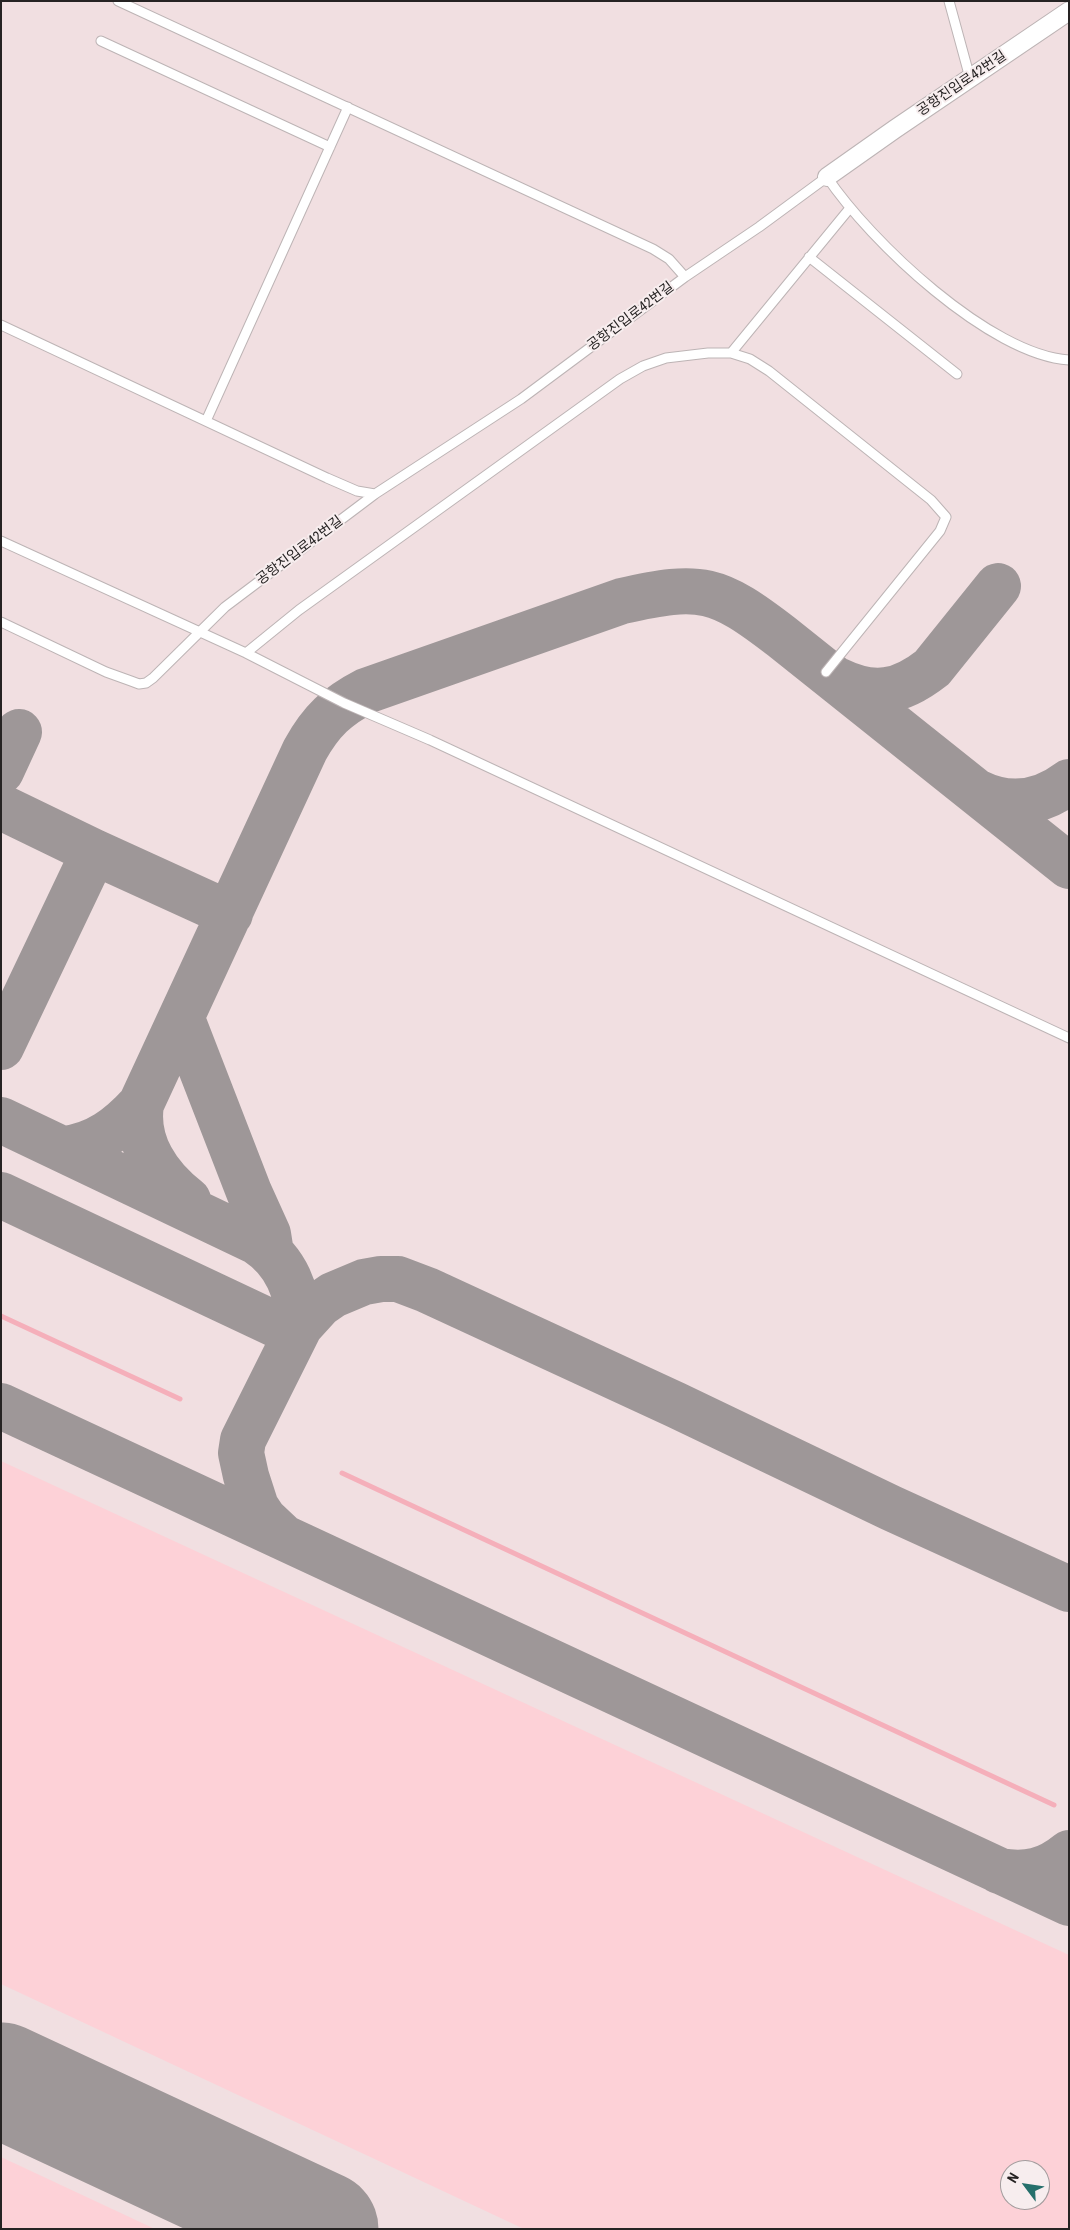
<!DOCTYPE html>
<meta charset="utf-8">
<style>
body{margin:0}
#map{position:relative;width:1070px;height:2230px;overflow:hidden;background:#f7edee;font-family:"Roboto Condensed",sans-serif}
canvas{display:block}
.frame{position:absolute;inset:0;border:2px solid #262323;pointer-events:none}
.north{position:absolute;left:1000px;top:2160px;width:50px;height:50px;box-sizing:border-box;background:#f7edee;border:1px solid #a39c9d;border-radius:50%;rotate:301deg;font-size:14px;font-weight:700;line-height:20px;text-align:center;color:#262323}
.north::after{content:'';display:block;margin:auto;width:18px;height:22px;background:#256f6b;clip-path:polygon(50% 0,100% 100%,50% 72%,0 100%)}
</style>
<div id="map">
<canvas width="1070" height="2230"></canvas>
<div class="frame"></div>
<div class="north">N</div>
</div>
<script>
const ctx = document.querySelector('canvas').getContext('2d');
ctx.lineJoin = 'round';
function fillPath(path, color) {
  ctx.fillStyle = color;
  ctx.fill(path, 'evenodd');
}
function strokePath(path, color, width, dash) {
  ctx.strokeStyle = color;
  ctx.lineWidth = width;
  ctx.lineCap = dash ? 'butt' : 'round';
  ctx.setLineDash(dash || []);
  ctx.stroke(path);
}
function drawText(font, color, halo, rows, align = 'center') {
  ctx.font = font + ' "Roboto Condensed","Noto Sans KR",sans-serif';
  ctx.lineWidth = 4;
  ctx.setLineDash([]);
  ctx.textBaseline = 'middle';
  ctx.strokeStyle = halo;
  ctx.fillStyle = color;
  for (const [text, x, y, turn = 0] of rows) {
    ctx.save();
    ctx.translate(x, y);
    ctx.rotate((+turn || 0) * Math.PI / 180);
    ctx.textAlign = isNaN(turn) ? turn : align;
    if (halo) ctx.strokeText(text, 0, 0);
    ctx.fillText(text, 0, 0);
    ctx.restore();
  }
}
fillPath(new Path2D(`
 M1,1H1069V2229H1ZM1010,2170H1040V2200H1010Z`), '#f1dfe1');
fillPath(new Path2D(`
 M1,1461L1069,1955V2229H524L1,1984ZM1010,2170H1040V2200H1010Z
 M1,2157L155,2229H1Z`), '#fdd1d7');
strokePath(new Path2D(`
 M1,1316L180,1399
 M342,1473L1054,1805`), '#f5afba', 5);
strokePath(new Path2D(`
 M837,680C874,698 900,693 932,668L998,586
 M1,771L19,732
 M977,792C1009,808 1040,804 1069,782
 M1,807L94,852L230,914
 M182,1019L249,1192L268,1234L271,1253
 M1,1047L94,852
 M141,1104L305,750C321,721 337,706 366,691L622,601C702,583 717,587 782,637L1069,866
 M1,1120L257,1242C287,1262 297,1291 300,1326
 M64,1149C97,1145 119,1128 141,1104C135,1143 158,1177 188,1200
 M1,1195L296,1334
 M1,1406L1069,1903
 M281,1535L264,1519L256,1507L246,1476L241,1453L243,1440L300,1326L320,1304L333,1295L364,1282L381,1279H398L427,1290L676,1405L891,1508L1069,1589
 M999,1871C1027,1876 1047,1871 1069,1853`), '#9e9798', 46);
strokePath(new Path2D(`
 M1,2080L321,2229`), '#9e9798', 115);
const service = new Path2D(`
 M118,1L653,249L669,259L685,277
 M949,1L970,78
 M101,41L330,147
 M809,257L957,374
 M1,325L327,478L357,491L375,494
 M731,353L850,208
 M206,421L348,107
 M1,541L246,653L344,703L430,740L1069,1038
 M1,622L106,672L131,681L139,684L146,683L153,678L225,607L375,494L521,399L685,277L759,227L827,177C870,241 990,355 1069,360
 M246,653L299,610L620,379L643,366L666,358L708,353H731L750,359L769,371L931,500L946,517L940,531L826,672`);
const minor = new Path2D(`
 M827,177L895,129L1069,11`);
strokePath(service, '#bdb4b5', 11);
strokePath(minor, '#bdb4b5', 20);
strokePath(service, '#fff', 9);
strokePath(minor, '#fff', 18);
drawText('14px', '#262323', '#f7edee', [
 ["공항진입로42번길",962,84,-34],
 ["공항진입로42번길",631,317,-37],
 ["공항진입로42번길",300,551,-37]
]);
</script>
